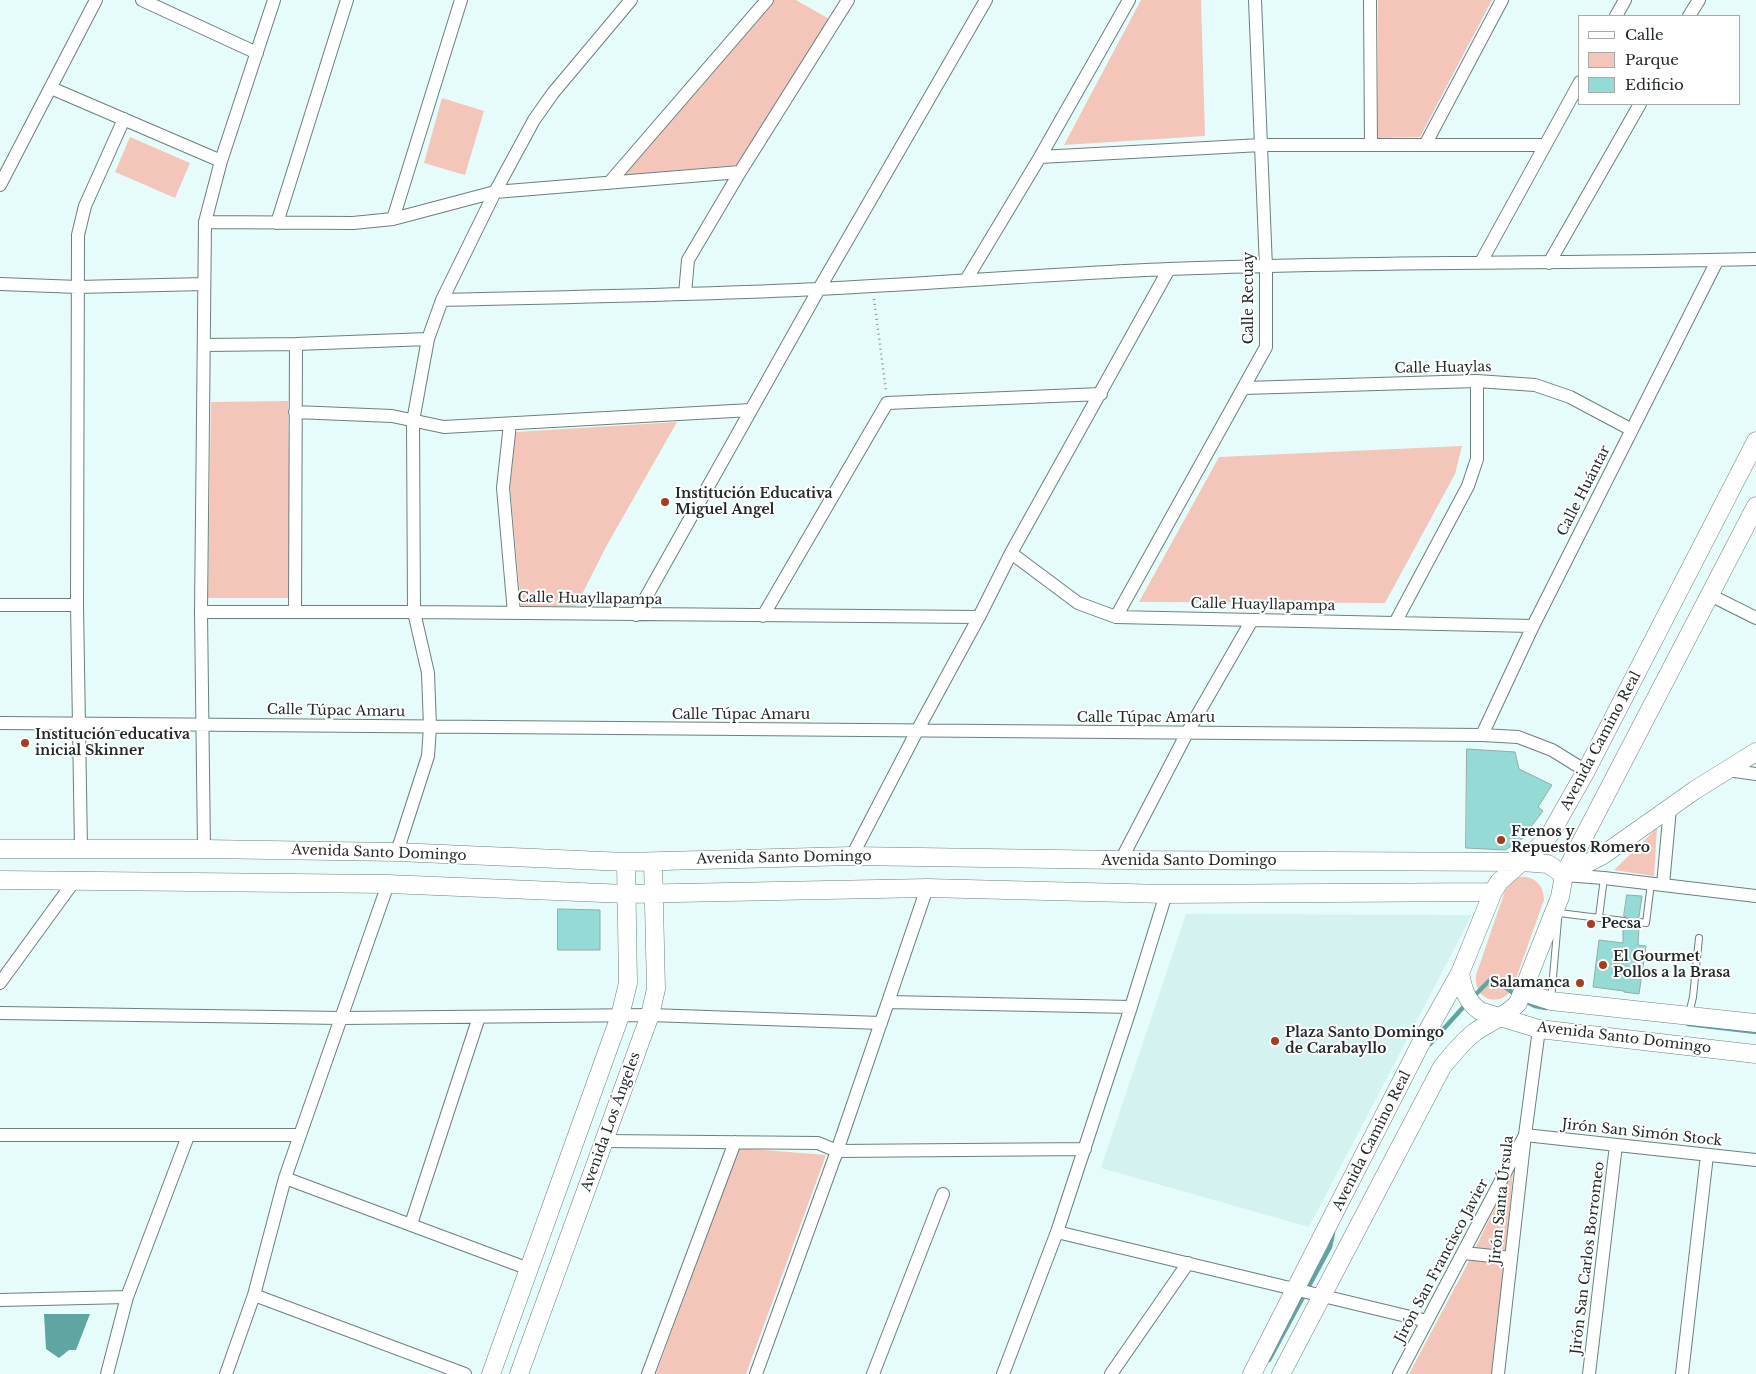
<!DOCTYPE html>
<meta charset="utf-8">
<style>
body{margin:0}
#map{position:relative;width:1756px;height:1374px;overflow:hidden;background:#e6fcfa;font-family:"Libre Baskerville",serif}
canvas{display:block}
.legend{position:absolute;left:1578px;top:15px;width:162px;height:90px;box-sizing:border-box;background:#fff;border:1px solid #a7aaaa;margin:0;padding:6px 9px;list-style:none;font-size:15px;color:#232b2a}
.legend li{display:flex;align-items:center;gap:10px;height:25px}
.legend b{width:25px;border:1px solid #a7aaaa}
</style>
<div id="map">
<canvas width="1756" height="1374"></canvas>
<ul class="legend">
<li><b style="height:6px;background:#fff"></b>Calle</li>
<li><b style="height:14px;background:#f3c6b9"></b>Parque</li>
<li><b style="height:14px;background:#94dbd6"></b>Edificio</li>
</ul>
</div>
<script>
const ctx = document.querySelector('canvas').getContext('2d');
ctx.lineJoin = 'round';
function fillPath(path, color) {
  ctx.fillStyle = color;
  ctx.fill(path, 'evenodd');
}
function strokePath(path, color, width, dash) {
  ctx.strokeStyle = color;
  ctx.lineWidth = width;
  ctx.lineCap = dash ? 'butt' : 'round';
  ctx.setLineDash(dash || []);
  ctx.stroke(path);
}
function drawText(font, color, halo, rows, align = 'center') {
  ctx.font = font + ' "Libre Baskerville",serif';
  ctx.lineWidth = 4;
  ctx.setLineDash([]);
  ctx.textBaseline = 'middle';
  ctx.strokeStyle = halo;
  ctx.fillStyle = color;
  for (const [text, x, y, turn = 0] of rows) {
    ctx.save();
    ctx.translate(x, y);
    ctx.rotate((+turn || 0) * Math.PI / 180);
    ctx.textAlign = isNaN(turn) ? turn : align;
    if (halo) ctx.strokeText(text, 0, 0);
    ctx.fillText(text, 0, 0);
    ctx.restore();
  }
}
fillPath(new Path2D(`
 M1186,914L1472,915L1309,1227L1101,1168Z`), '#d3f2f0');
fillPath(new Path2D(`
 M773,0H796L831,20L738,165L622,175Z
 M1141,0H1201L1205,136L1064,145Z
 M1378,0H1492L1420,137L1378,138Z
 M442,98L484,111L465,175L424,163Z
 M130,137L190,163L175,198L115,172Z
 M288,401L291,598H208L211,402Z
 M677,422L607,545L576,606H521L510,487L516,432Z
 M1462,446L1455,474L1385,603L1139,602L1219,457Z
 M1657,828L1654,876L1614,870Z
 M1518,877C1533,875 1544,884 1544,900L1512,990C1497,1009 1473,998 1476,975L1505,891L1512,881Z
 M739,1148L826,1155L746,1374H656Z
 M1513,1171L1505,1267L1492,1374H1409L1468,1263Z`), '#f3c6b9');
fillPath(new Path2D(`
 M44,1314H90L76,1350H69L59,1358L46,1349Z`), '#5fa5a1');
strokePath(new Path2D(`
 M1472,998L1490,980L1497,981L1517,996
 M1523,1000L1535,1006L1546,1008
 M1688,1024L1756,1032
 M1430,1044L1467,1003
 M1269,1360L1330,1247L1333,1233`), '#5fa5a1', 4.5);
const building = new Path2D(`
 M1467,749L1515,752L1519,769L1552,785L1538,807L1543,811L1520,841L1505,850L1466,848Z
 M1627,895L1642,896L1639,917L1635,919L1634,922L1636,926L1639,927L1638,945L1646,946L1639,994L1624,992V991L1593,987L1599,940L1623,943V926L1628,924L1629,921L1627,917L1624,916Z
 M558,909L600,910V950H558Z`);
fillPath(building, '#94dbd6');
strokePath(building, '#95aaa8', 1);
const lane = new Path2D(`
 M1559,913L1624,921
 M1599,917L1604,878
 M1639,922L1646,923L1651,883
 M1551,1000L1558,920
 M1689,1014L1693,997L1699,938`);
const street = new Path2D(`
 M142,0L257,53
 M1370,0L1371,145
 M1616,16L1625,0
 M1689,16L1699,0
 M51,88L221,161
 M1425,145L1502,0
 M1040,157L1261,145H1545
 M609,183L767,0
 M0,185L96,0
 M393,219L461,0
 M205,222L353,223L393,219L495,192L740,172
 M277,223L347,0
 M1481,262L1580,82
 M1549,263L1640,104
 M966,280L1040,157L1129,0
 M0,284L78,287L204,284
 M685,294L688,260L740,172L848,0
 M442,300C568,297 693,295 819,289C935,283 1052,274 1168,269C1364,261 1560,264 1756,259
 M204,345L296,344L428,339
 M1244,388L1477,381L1535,385L1570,397L1632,430
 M295,412L392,416L444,427L751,410
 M510,424L503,488L514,613
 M1011,553L1078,603L1116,617L1533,626
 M1710,595L1756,618
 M0,605H77
 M201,612H414L979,617
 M295,612L296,344
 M636,615L819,289L986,0
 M763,616L887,403L1101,394
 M1116,617L1266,347V267L1255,0
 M1395,623L1468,486L1477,459V381
 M0,723L1482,735L1518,737L1552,750L1586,771
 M1482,735L1533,626L1717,261
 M1728,770L1756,774
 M81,849L77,605L78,235L85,206L124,119
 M204,849L201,612L205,222L221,161L274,0
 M397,852L428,756L430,727L428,673L414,612L413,421L428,339L442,300L495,192L534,120L553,93L631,0
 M852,856L917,731L979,617L1011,553L1169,269
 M1121,860L1187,733L1252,620
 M1564,875L1604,878L1756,896
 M1663,885L1670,808
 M0,983L75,880
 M888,1002L1131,1007
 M0,1013L342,1018L650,1015L881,1023
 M0,1135H300
 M604,1141L818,1143L837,1151L1085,1149
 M285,1178L529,1269
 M411,1224L479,1017
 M1057,1232L1427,1321
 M1464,1253L1511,1258
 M254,1295L465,1374
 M0,1300L127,1297
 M107,1374L127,1297L188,1136
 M226,1374L254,1295L285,1178L300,1135L388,884
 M648,1374L735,1142
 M756,1374L837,1151L927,888
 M873,1374L943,1194
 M1003,1374L1057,1232L1131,1007L1166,894
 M1111,1374L1188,1263
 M1399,1374L1525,1135L1756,1160
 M1498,1374L1525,1135L1539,1029
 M1589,1374L1616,1145
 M1682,1374L1707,1155`);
const secondary = new Path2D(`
 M0,849H204L397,852L626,862L852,856L1121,860L1522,862L1548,864L1564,875
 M1564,875L1603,855L1695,790L1756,752
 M0,880L388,884L627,894L927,888L1166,894L1493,892
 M1460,973C1463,989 1466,1001 1480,1011L1539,1029L1756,1054
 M1523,992L1551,1001L1756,1023
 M491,1374L620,1016L628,983L626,862
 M519,1374L650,1015L656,989L653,862
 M1252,1374L1423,1039L1460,973L1493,892L1499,882L1543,843L1552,831L1586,771L1756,441
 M1281,1374L1442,1067C1452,1055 1462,1042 1475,1032C1489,1022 1505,1017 1518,1003L1560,897L1564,875L1756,506`);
strokePath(lane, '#6c7f7e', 8);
strokePath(street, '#6c7f7e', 14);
strokePath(secondary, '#6c7f7e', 19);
strokePath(new Path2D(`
 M874,299L886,391`), '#859492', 2.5, [1, 4]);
strokePath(lane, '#fff', 6);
strokePath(street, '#fff', 12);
strokePath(secondary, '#fff', 18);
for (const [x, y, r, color] of [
 [665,502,5,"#a53d20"],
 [25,743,5,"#a53d20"],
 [1501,840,5,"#a53d20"],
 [1591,924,5,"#a53d20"],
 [1603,965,5,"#a53d20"],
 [1580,983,5,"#a53d20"],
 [1275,1041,5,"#a53d20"]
]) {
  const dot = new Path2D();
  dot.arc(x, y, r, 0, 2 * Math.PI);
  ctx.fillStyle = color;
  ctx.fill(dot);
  strokePath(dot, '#fff', 2);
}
drawText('14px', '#232b2a', '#fff', [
 ["Calle Recuay",1249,298,-90],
 ["Calle Huaylas",1443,368,-1],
 ["Calle Huántar",1584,491,-63],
 ["Calle Huayllapampa",590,599,1],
 ["Calle Huayllapampa",1263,605,1],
 ["Calle Túpac Amaru",336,711,1],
 ["Calle Túpac Amaru",741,715],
 ["Calle Túpac Amaru",1146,718],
 ["Avenida Camino Real",1601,741,-62],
 ["Avenida Santo Domingo",379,853,2],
 ["Avenida Santo Domingo",784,858,-1],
 ["Avenida Santo Domingo",1189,861],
 ["Avenida Santo Domingo",1624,1038,7],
 ["Avenida Los Ángeles",611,1122,-70],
 ["Jirón San Simón Stock",1642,1133,6],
 ["Avenida Camino Real",1372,1141,-63],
 ["Jirón Santa Úrsula",1502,1200,-84],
 ["Jirón San Carlos Borromeo",1588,1258,-83],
 ["Jirón San Francisco Javier",1442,1261,-62]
]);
drawText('bold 14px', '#232b2a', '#fff', [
 ["Institución Educativa",675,494],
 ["Miguel Angel",675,510],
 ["Institución educativa",35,735],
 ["inicial Skinner",35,751],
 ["Frenos y",1511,832],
 ["Repuestos Romero",1511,848],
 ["Pecsa",1601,924],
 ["El Gourmet",1613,957],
 ["Pollos a la Brasa",1613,973],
 ["Salamanca",1570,983,"right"],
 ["Plaza Santo Domingo",1285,1033],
 ["de Carabayllo",1285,1049]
], 'left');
</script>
